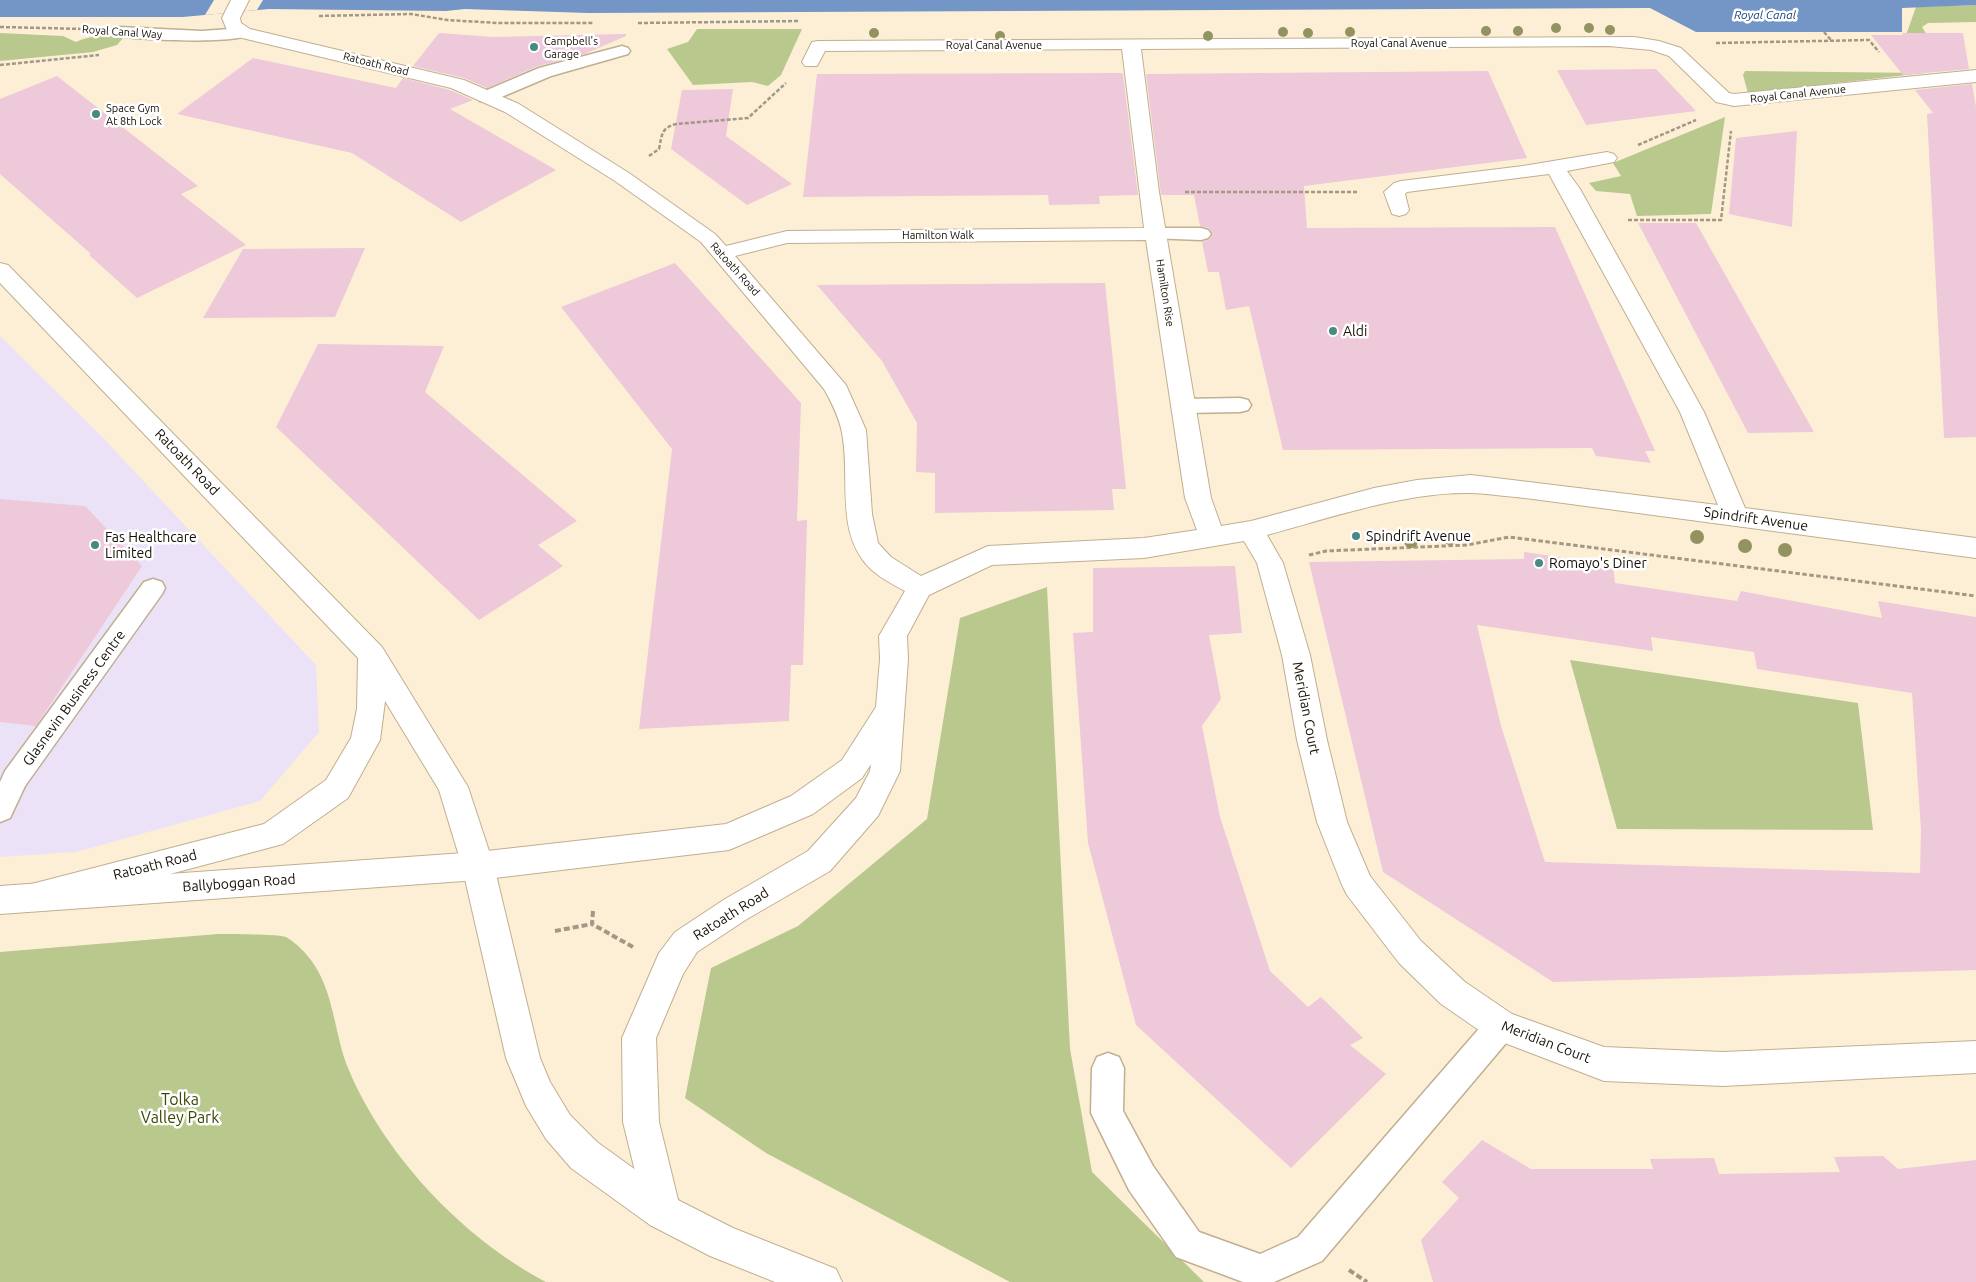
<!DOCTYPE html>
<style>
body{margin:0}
canvas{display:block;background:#fdefd6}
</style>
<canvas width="1976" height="1282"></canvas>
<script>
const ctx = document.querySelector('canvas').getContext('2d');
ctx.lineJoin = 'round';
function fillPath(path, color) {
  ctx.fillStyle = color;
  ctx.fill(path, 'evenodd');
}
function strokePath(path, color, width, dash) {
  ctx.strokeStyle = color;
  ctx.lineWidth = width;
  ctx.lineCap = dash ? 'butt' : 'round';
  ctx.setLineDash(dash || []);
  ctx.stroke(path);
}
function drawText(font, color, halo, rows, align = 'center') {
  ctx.font = font + ' Ubuntu,sans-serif';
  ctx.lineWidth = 5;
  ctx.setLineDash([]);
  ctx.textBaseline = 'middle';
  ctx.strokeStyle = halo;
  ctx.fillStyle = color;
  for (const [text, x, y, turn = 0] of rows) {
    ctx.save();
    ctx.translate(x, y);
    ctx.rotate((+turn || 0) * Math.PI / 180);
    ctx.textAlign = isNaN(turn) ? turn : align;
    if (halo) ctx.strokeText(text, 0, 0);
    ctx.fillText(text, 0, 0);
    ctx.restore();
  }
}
fillPath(new Path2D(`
 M0,336L103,438L316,665L319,732L260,801L76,852L0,857Z`), '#ece2f7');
fillPath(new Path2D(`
 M1976,5V22L1928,23L1922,27L1927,35H1906L1916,7Z
 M697,29H802L781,75L768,86L752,82L693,85L667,49L688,42Z
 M0,33L63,36L76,42C92,35 107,35 124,37L117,45L93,52L0,61Z
 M1745,71L1924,73L1748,93L1743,75Z
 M1725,117L1711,214L1637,216L1630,194L1596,191L1589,183L1621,176L1613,163Z
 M1047,587L1070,1049L1092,1172L1204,1282H1010L766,1153L685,1098L711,968L798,926L927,819L960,618Z
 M1570,660L1858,703L1873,830L1617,829Z
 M218,934C230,934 277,934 286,937C292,940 302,949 306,954C333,984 333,1026 346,1063C381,1152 462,1238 546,1282H0V952Z`), '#b9c98d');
fillPath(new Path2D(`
 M0,0H1976V5L1902,8V32H1696L1650,8L588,13L465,9L446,11L269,9L183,17H0Z`), '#7396c6');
fillPath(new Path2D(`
 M214,0H263L257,10L205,15Z`), '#fdefd6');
fillPath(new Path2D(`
 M439,33L493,37L626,34V36L582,55L538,66L487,88L464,78L413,66Z
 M1902,33H1963L1969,69L1903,75L1871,35H1903Z
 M253,58L396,88L403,78L450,90L473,100L450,109L556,170L461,222L352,153L177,114Z
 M1656,69L1696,111L1586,125L1557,70Z
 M1488,71L1527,158L1304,186L1307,228L1555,227L1655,451H1645L1651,463L1596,456L1592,448L1283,450L1249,306L1226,310L1219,272H1208L1202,242L1210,239L1213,234L1209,228L1200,226L1194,195H1161L1146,74Z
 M1121,73L1123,74L1138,195L1099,196L1100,204L1049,205L1048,195L803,197L817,74Z
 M57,76L198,186L181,194L246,245L137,298L89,255L91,254L0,174V99Z
 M1972,84L1976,107V437L1944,438L1927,114L1933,113L1915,90Z
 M733,89L726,136L792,184L747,205L671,149L682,90Z
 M1797,131L1792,227L1729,214L1736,138Z
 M1638,223H1696L1814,432L1748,433Z
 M365,248L335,317L203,318L243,249Z
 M675,263L801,403L797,521L807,520L803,665H791L789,721L639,729L672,449L561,307Z
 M1105,283L1126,489H1112L1114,510L935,513V473L916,472L917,423L882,361L817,285Z
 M318,344L444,346L425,392L577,521L538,545L563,566L479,620L276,427Z
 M0,499L85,506L142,566L36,726L0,722Z
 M1524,552L1613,565L1615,583L1737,601L1741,591L1882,618L1878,601L1976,617V970L1553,982L1383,872L1309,562L1524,559ZM1477,625L1653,651L1651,637L1754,652L1757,669L1912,693L1921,830L1920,873L1545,862L1501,726Z
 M1235,566L1242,633L1209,635L1221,699L1202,726L1220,817L1270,971L1308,1007L1321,997L1363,1038L1350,1045L1386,1074L1291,1168L1136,1025L1088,843L1073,633L1093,632V568Z
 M1482,1140L1531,1169H1653L1650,1159L1714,1158L1719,1174L1840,1172L1834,1157L1883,1156L1898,1169L1976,1160V1282H1433L1421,1240L1459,1198L1442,1182Z`), '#edc9d9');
const service = new Path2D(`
 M119,27L202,31L244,28L252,33C244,45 131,40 113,35L111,32Z
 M622,46L628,48L630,51L628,54L551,76L492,101H480L477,97L480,93L539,68Z
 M1156,228H1201L1208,230L1211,234L1208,238L1201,240L1149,238L1146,234L1149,230Z
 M1240,398L1248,400L1251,405L1248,410L1240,412L1183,413L1175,411L1172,406L1175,401L1183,399Z
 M153,579L162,582L165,588L162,594L25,786L10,818L0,822V782L5,771L144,582Z
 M1501,1011L1512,1016L1516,1026L1512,1036L1322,1261L1274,1282H1243L1176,1257L1129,1190L1091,1113L1092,1068L1097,1057L1108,1053L1119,1057L1124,1068L1123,1111L1153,1166L1199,1232L1260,1254L1298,1237L1490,1016Z`);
const minor = new Path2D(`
 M231,0H249L240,18L241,23L250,29L464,80L519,104L629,173L715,234L726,246L787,231L1144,228L1122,49L825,51L817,66H805L802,62L812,42L818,41L1634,37L1659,41L1681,48L1729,93L1734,94L1976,70V82L1734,106L1716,102L1669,56L1651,50L1609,46L1141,49L1159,192L1211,498L1221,526L1251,521L1374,488L1417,480L1471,475L1718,505L1680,412L1549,174L1407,192L1405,194L1409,210L1406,214L1399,216L1392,214L1384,192L1394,183L1401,181L1523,166L1607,152L1614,154L1617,158L1614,162L1567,171L1580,189L1704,412L1745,508L1976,538V558L1533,499C1513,497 1492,494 1472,493C1408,491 1329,518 1267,535L1283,563L1310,655L1327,740L1347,822L1370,876L1421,941L1465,982L1512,1014L1604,1047L1723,1052L1976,1041V1073L1723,1086L1604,1081L1489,1037L1441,1004L1399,963L1347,895L1342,885L1317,822L1297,740L1282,655L1257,563L1244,541L1144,558L992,565L929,595L907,636L908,659L900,771L878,816L830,871L747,919L697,952L683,974L656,1038L659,1122L681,1212L676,1225L663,1230L650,1225L645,1212L623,1122L622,1038L659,953L675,932L725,899L808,851L856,798L870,771L871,764L862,778L813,814L729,850L478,880L467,876L462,866L467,856L478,852L726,824L791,796L842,760L876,707L880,659L879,636L905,591C890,583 872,574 862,559C838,525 849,479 843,439C841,421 833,405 824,389L701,242L615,181L505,112L451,88L238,37L227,30L222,18ZM1146,240L1185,498L1197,530L1144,538L988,546L921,576L891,557L878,543L872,514L866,430L846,385L735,256L787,243Z`);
const tertiary = new Path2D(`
 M478,852L489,856L494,866L489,876L478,880L0,914V886Z`);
const secondary = new Path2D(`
 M0,263L8,265L382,647L468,787L494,866L540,1058L550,1082L570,1115L597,1142L676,1199L733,1228L836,1269L842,1282H775L710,1256L650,1225L571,1168L546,1139L526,1106L506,1058L462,866L439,790L385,701L380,740L348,798L283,844L27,912L16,908L11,898L16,888L264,824L326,780L351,738L357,709L358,658L0,283Z`);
strokePath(service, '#c0af91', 3);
strokePath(minor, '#c0af91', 2);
strokePath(tertiary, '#c0af91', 2);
strokePath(secondary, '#c0af91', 2);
strokePath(new Path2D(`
 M319,16L411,14L447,20L498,23H594
 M638,23L799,21
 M0,27L86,29
 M1824,32L1831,40
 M1716,43L1869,40L1879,52
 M0,65L99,55
 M1638,145L1696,120
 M649,156L659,149C662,135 661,128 676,124L748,118L786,83
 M1185,192H1358
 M1628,220H1721L1731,131`), '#a39885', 2.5, [4, 2]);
strokePath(new Path2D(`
 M1309,555L1326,551L1467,545L1509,537L1976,596`), '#a39885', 3, [4.5, 2.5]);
strokePath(new Path2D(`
 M593,911L592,924L633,947
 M555,931L592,924
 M1349,1270L1367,1282`), '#a39885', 4, [6, 3]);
fillPath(service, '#fff');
fillPath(minor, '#fff');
fillPath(tertiary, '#fff');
fillPath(secondary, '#fff');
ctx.fillStyle = '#929360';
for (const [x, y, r] of [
 [1556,28,5],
 [1589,28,5],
 [1610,30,5],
 [1486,31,5],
 [1518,31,5],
 [1283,32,5],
 [1350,32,5],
 [874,33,5],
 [1308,33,5],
 [1000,36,5],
 [1208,36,5],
 [1697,537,7],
 [1450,538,7],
 [1411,541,7],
 [1745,546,7],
 [1785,550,7]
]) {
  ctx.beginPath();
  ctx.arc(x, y, r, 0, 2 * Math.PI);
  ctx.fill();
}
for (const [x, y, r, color] of [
 [534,47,5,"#458b83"],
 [96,114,5,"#458b83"],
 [1333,331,5,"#458b83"],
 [1356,536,5,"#458b83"],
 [95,545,5,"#458b83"],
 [1539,563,5,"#458b83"]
]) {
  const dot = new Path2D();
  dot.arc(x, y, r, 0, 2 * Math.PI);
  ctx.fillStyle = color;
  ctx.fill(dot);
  strokePath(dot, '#fff', 2);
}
drawText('11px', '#140e04', '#fff', [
 ["Royal Canal Way",122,32,4],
 ["Royal Canal Avenue",1399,43],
 ["Royal Canal Avenue",994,45],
 ["Ratoath Road",376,64,14],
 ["Royal Canal Avenue",1798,94,-6],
 ["Hamilton Walk",938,235],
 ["Ratoath Road",735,269,48],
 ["Hamilton Rise",1165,293,81]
]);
drawText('11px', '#140e04', '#fff', [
 ["Campbell's",544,41],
 ["Garage",544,54],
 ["Space Gym",106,108],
 ["At 8th Lock",106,121]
], 'left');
drawText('italic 12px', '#164580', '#fff', [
 ["Royal Canal",1765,15]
]);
drawText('14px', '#140e04', '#fff', [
 ["Aldi",1343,331],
 ["Spindrift Avenue",1366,536],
 ["Fas Healthcare",105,537],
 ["Limited",105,553],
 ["Romayo's Diner",1549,563]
], 'left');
drawText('14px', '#140e04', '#fff', [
 ["Ratoath Road",187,462,46],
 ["Spindrift Avenue",1756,519,8],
 ["Glasnevin Business Centre",74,698,-54],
 ["Meridian Court",1306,708,79],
 ["Ratoath Road",155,865,-14],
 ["Ballyboggan Road",239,883,-4],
 ["Ratoath Road",731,914,-32],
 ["Meridian Court",1546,1042,21]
]);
drawText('16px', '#3b4700', '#fff', [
 ["Tolka",180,1100],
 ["Valley Park",180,1118]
]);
</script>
